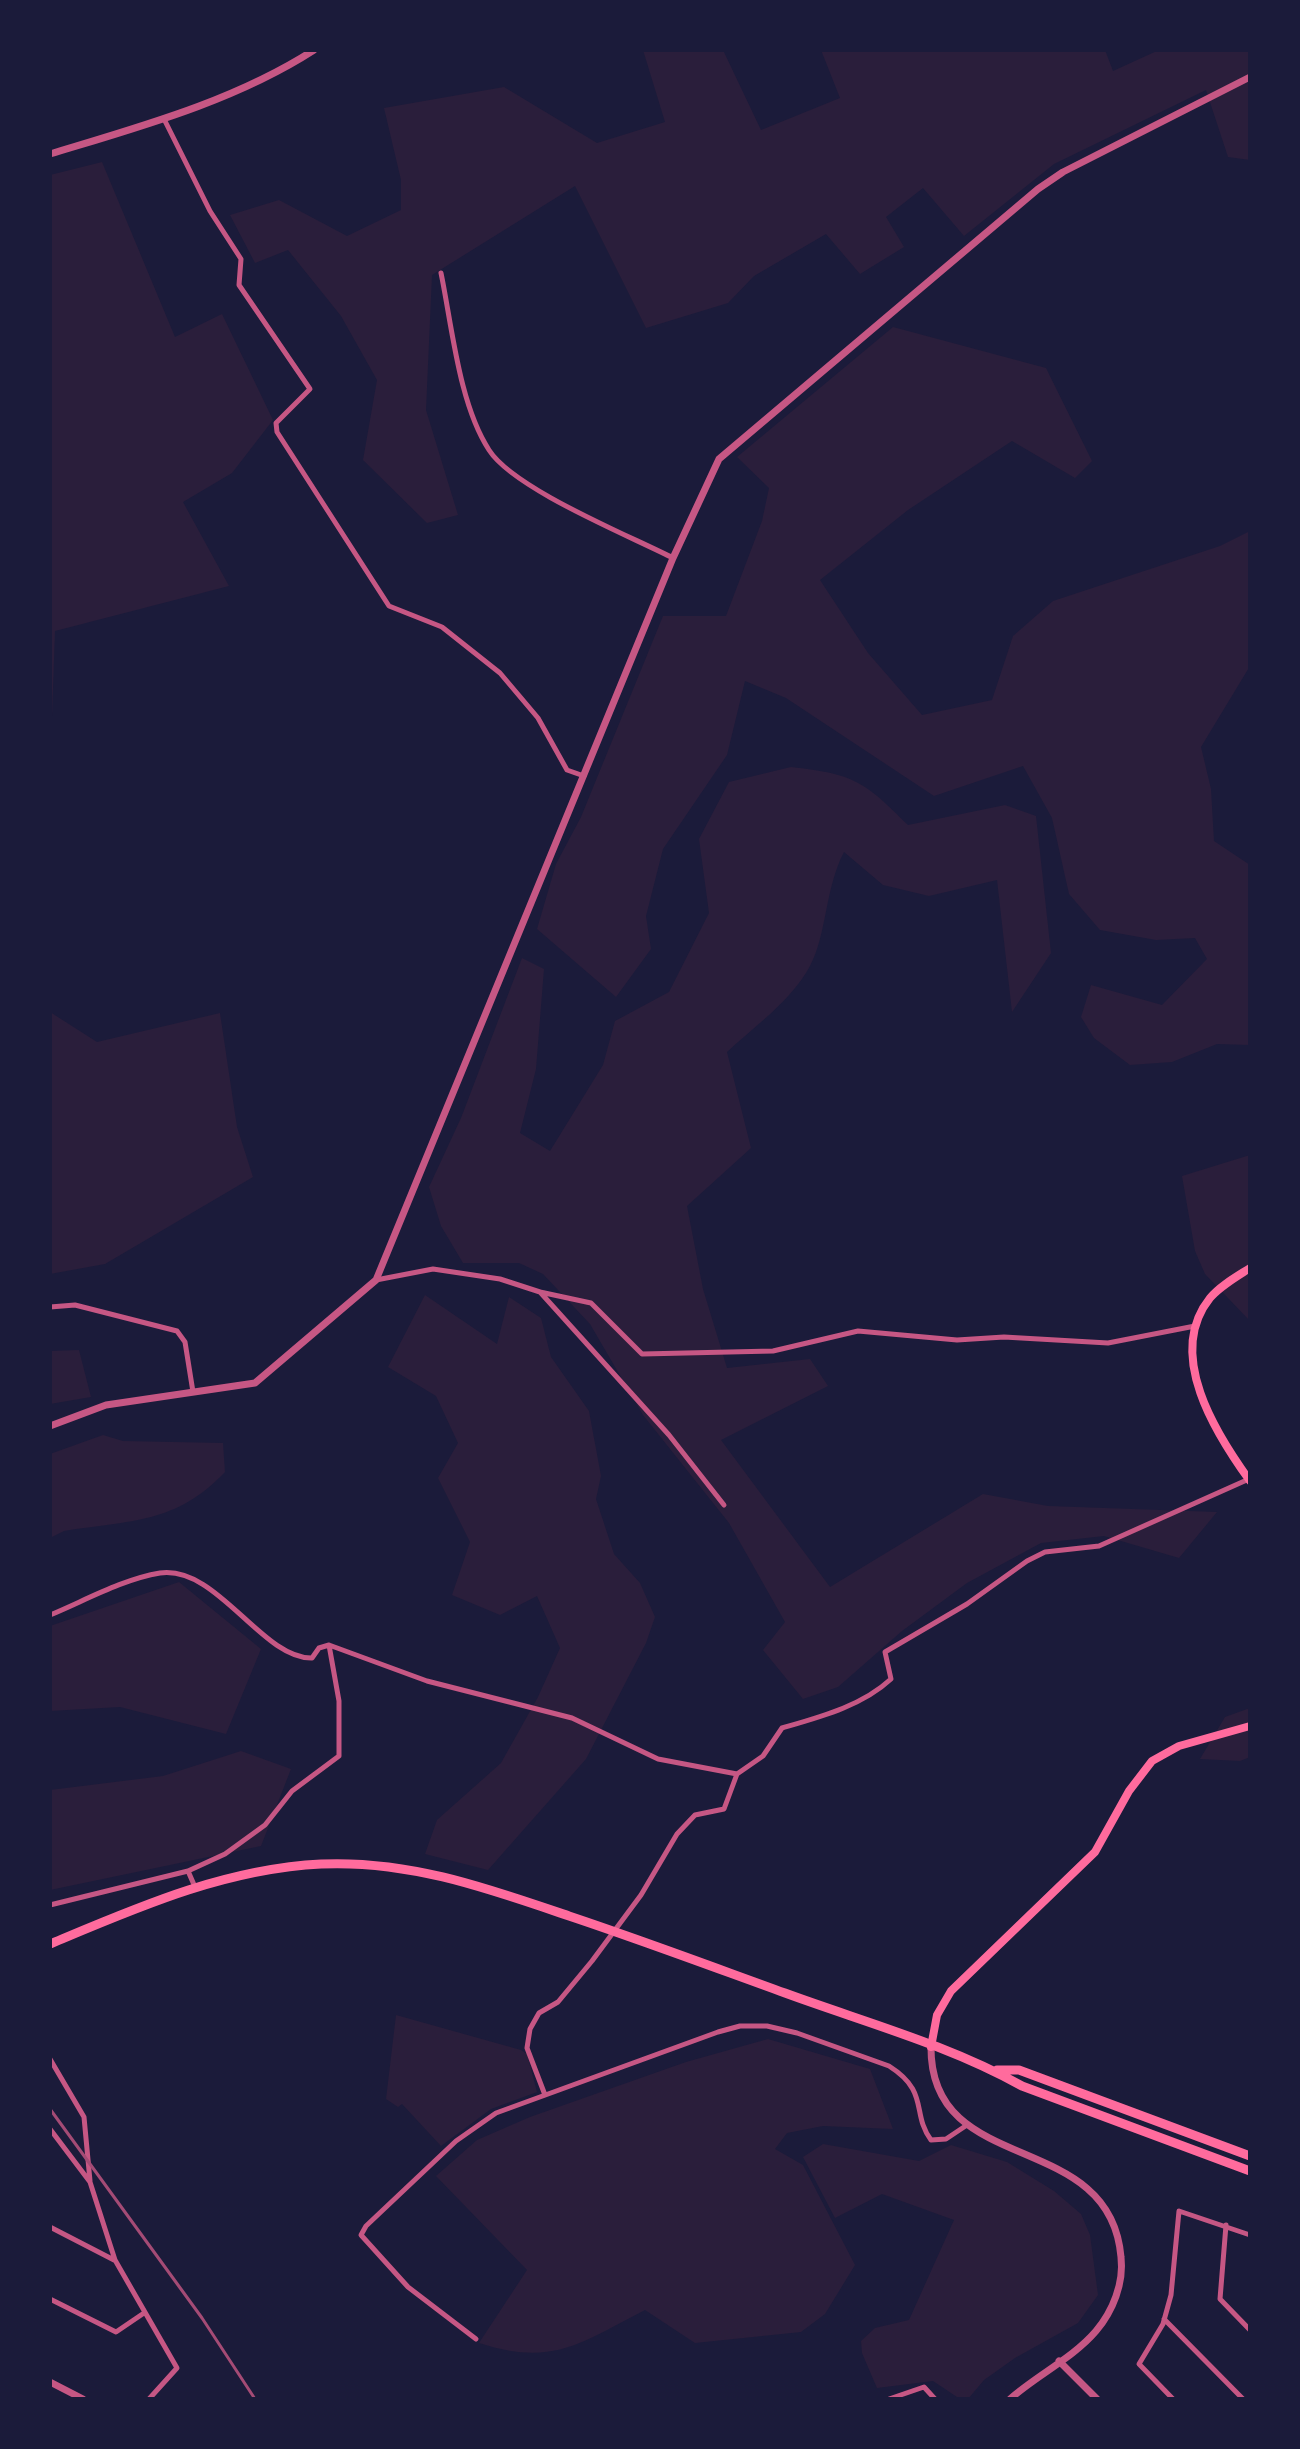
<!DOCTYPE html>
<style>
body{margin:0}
#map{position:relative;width:1300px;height:2449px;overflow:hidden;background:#1b1b3a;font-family:"Nunito Sans",sans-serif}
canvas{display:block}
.frame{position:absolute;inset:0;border:52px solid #1b1b3a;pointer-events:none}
</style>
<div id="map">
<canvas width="1300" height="2449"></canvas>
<div class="frame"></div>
</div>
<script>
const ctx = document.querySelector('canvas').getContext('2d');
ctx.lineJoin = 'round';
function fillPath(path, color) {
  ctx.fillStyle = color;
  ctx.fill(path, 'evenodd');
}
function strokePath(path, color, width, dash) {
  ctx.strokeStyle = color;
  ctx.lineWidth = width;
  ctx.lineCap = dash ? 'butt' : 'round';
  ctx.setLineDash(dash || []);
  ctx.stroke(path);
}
fillPath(new Path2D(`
 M643,50H723L761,130L840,98L821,50H1105L1113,71L1159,50H1250V160L1228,157L1206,90L1054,164L964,236L923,188L886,217L904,247L860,274L826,234L754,276L728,303L646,328L575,186L432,275L426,410L458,515L427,523L363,460L377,380L341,316L288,250L255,263L230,215L279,200L347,236L401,210V180L384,108L504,87L597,143L665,122Z
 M102,162L175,337L222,314L273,420L232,473L183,502L229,586L55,631L50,774V175Z
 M893,327L1046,368L1092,461L1075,478L1012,441L908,510L820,580L868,653L922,715L992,700L1013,636L1053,601L1220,546L1250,531V666L1201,747L1211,789L1214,841L1250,865V1045L1217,1044L1172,1062L1130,1065L1094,1038L1081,1017L1091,985L1162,1005L1207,959L1195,938L1156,940L1100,930L1069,894L1052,818L1023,766L934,796L786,698L745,681L727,755L663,849L646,916L651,949L616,997L537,929L556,864L581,817L663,616H726L762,521L769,488L737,457Z
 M791,767C854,774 864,781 908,825L1005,805L1036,816L1051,953L1012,1012L997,880L929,896L883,885L844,852C825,888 827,934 810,966C791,1001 755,1026 727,1052L751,1148L687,1206L703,1289L727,1368L810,1359L828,1386L721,1440L830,1587L983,1494L1048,1506L1217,1512L1179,1558L1104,1536L1041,1543L967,1583L902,1631L838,1687L803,1699L763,1650L785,1622L729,1523L643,1415L590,1324L543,1274L519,1263H463L441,1226L429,1187L461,1118L522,958L544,969L536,1069L520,1133L550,1151L603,1065L615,1021L669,992L709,913L699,839L729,782Z
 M50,1012L97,1042L220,1013L237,1127L253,1177L105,1264L50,1274Z
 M1250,1155V1321L1205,1274L1195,1251L1182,1176Z
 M425,1295L497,1344L509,1297L541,1318L551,1357L589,1411L601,1476L596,1499L614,1554L640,1583L655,1617L646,1643L586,1759L488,1870L425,1854L437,1820L501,1763L538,1697L560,1648L537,1596L500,1615L452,1595L470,1542L438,1478L458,1443L436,1396L388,1367Z
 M79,1350L91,1397L50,1404V1351Z
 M103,1435L123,1441L223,1443L225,1472C176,1524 131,1520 64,1531L50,1538V1454Z
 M179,1582L261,1649L226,1734L120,1707L50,1711V1626Z
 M1250,1708V1757L1240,1761L1200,1759L1225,1717Z
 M241,1751L291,1769L261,1846L50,1890V1790L163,1776Z
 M396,2015L521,2050L527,2054L537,2092L491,2109L441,2146L402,2104L398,2107L386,2099Z
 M768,2039L870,2069L893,2129L823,2126L787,2133L775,2149L803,2165L855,2265L825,2314L801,2332L695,2343L645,2310C580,2343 554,2367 479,2343L527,2270L436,2176L477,2140L530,2117L686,2062Z
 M823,2144L919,2161L951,2145L1007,2162L1054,2191L1081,2214L1090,2235L1098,2295L1078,2323L1015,2358L984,2380L968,2399H960L933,2381L877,2388L862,2353L861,2341L875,2328L909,2320L954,2220L882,2194L835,2218L803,2157Z`), '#2a1e3b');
strokePath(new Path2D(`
 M164,119L210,211L241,259L239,285L310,389L276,423L277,432L389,606L442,627L500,673L538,718L567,770L584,776
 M441,273C452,326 459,404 489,450C514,489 628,535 673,558
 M376,1280L433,1269L500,1279L540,1292L669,1435L724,1505
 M540,1292L591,1303L642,1354L773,1351L858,1331L957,1340L1004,1337L1108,1343L1195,1326
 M50,1307L75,1305L177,1331L185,1342L193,1392
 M50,1615C84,1601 123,1579 160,1573C217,1565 262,1659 312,1658L319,1648L329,1645L427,1681L572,1718L658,1759L737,1774
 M188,1871L225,1854L265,1825L292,1791L339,1756V1701L329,1645
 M50,1905L188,1871L195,1887
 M50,2059L84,2117L90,2181
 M545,2095L527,2048L530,2029L539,2013L558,2002L592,1961L641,1895L677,1834L695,1815L724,1809L737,1774L763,1756L782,1728C820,1717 862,1706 891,1679L885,1652L967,1604L1027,1561L1045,1552L1099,1546L1249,1479
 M50,2129L90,2182L115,2260L177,2368L149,2399
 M1226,2225L1220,2299L1250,2330
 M50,2227L114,2260
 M50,2299L116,2332L144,2313
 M1164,2319L1243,2399
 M476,2339L408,2287L361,2235L366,2226L456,2141L496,2113L718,2032L740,2026H767L797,2033L889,2066C930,2092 911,2113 931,2140L946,2139L967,2125
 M889,2399L924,2387L935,2399
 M1173,2399L1139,2364L1163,2324L1171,2295L1179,2211L1250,2235`), '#c65784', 5);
strokePath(new Path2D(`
 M50,154C139,127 235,101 314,50
 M50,1426L106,1405L255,1383L376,1280L673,558L719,459L1038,189L1063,172L1250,77
 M931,2047C930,2179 1110,2127 1121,2257C1124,2283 1113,2311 1096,2331C1073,2358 1037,2375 1010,2399
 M1059,2361L1097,2399
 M50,2382L83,2399`), '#c65784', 7);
strokePath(new Path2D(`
 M1250,1268C1236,1277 1220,1286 1210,1298C1165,1354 1216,1434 1250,1481
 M931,2047L937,2015L951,1991L1095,1852L1129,1791L1152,1761L1179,1746L1250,1726`), '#ff6b9d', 8);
strokePath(new Path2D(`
 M50,1944C138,1907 224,1869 321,1864C409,1860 487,1888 569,1916C641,1940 713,1967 785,1993C864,2022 949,2045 1022,2086L1250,2171
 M997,2070H1019L1250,2156`), '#ff6b9d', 9);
strokePath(new Path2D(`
 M50,2109L202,2318L255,2399`), '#a44b75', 3);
</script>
